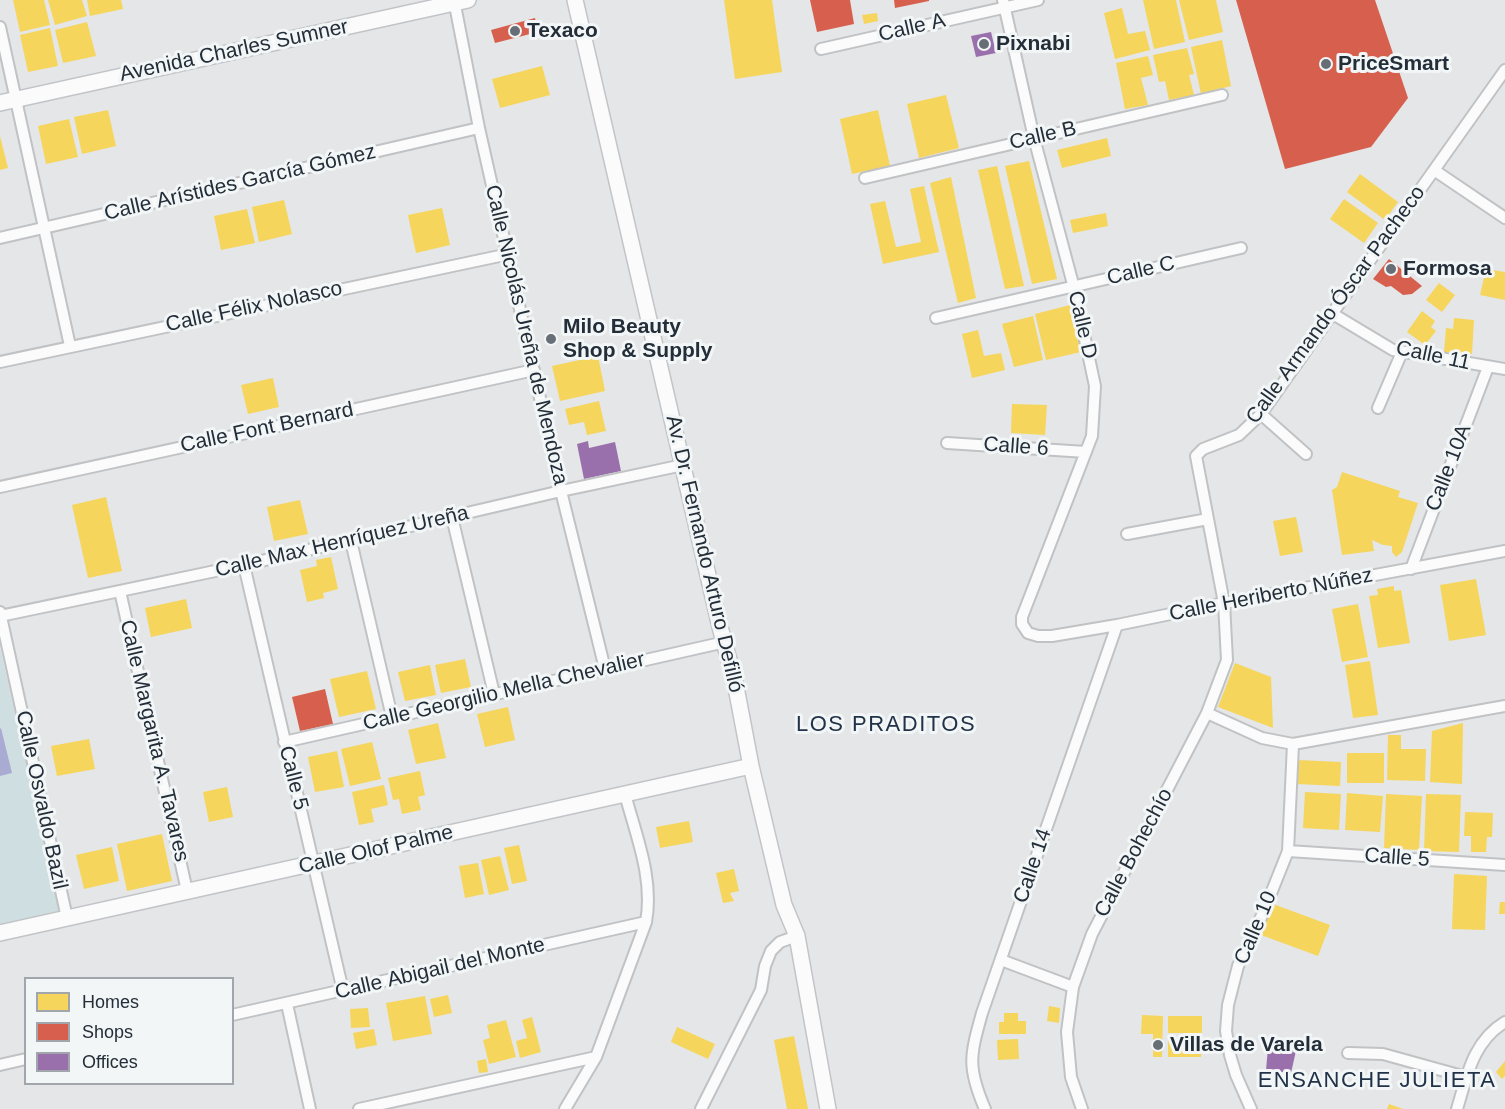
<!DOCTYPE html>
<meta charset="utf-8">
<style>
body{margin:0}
#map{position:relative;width:1505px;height:1109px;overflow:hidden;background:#e4e6e8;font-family:Helvetica,sans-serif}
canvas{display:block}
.legend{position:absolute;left:24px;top:977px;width:210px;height:108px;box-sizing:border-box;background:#f2f6f7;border:2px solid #a0a6ab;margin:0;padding:8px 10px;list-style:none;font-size:18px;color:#242e39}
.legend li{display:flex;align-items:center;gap:12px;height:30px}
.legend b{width:30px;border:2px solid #a0a6ab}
</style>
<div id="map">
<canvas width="1505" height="1109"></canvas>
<ul class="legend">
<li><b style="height:16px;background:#f6d55c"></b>Homes</li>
<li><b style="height:16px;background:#d6604d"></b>Shops</li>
<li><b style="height:16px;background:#9970ab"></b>Offices</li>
</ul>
</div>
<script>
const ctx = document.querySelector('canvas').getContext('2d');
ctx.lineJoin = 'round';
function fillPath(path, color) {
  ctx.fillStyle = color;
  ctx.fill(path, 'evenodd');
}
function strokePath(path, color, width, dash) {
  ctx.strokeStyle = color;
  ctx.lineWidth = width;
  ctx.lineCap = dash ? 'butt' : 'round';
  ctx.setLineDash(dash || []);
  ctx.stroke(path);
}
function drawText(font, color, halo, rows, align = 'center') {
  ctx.font = font + ' Helvetica,sans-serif';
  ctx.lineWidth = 6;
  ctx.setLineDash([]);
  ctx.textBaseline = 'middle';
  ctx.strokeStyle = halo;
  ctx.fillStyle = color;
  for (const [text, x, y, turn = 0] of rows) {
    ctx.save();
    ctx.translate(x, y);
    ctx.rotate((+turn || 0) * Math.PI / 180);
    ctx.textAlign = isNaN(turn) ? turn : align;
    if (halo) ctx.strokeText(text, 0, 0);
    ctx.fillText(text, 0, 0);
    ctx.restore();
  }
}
fillPath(new Path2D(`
 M0,648L61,914L0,927Z`), '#cfdee0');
fillPath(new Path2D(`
 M1,728L12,773L0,776V729Z`), '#a9abd3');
fillPath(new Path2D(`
 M13,0H44L50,25L20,32Z
 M48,0H82L87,16L55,25Z
 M87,0H121L123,9L90,16Z
 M724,0H772L782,72L735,79Z
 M1143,0H1176L1185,42L1154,49Z
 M1179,0H1216L1223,32L1189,40Z
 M1122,8L1128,34L1145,31L1150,50L1115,59L1104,13Z
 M877,13L878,21L864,24L862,15Z
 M87,22L96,56L63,63L55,30Z
 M50,28L58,66L28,72L20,35Z
 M1222,40L1231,86L1201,94L1191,47Z
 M1187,48L1194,74L1189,75L1194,95L1169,100L1165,81L1159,82L1153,55Z
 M1148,56L1153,75L1141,78L1148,105L1125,109L1116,63Z
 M542,66L550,95L500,108L492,79Z
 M946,95L959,148L919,158L907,104Z
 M108,110L116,146L82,154L74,117Z
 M878,110L890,166L852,174L840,119Z
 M69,119L78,157L46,164L38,126Z
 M0,136L8,168L0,170Z
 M1107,138L1111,156L1062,168L1057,150Z
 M1029,161L1057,279L1032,284L1005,166Z
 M997,166L1024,286L1005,289L978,170Z
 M1360,174L1398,202L1385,220L1347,192Z
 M951,177L976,298L958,303L930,183Z
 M924,186L939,252L883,264L870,204L885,201L896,247L921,242L910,189Z
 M1344,199L1378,223L1364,243L1330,219Z
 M284,200L292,234L259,242L252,207Z
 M442,208L450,245L416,253L408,215Z
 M247,209L255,243L221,250L214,216Z
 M1106,213L1108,226L1073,233L1070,220Z
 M1486,269L1505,272V300L1480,295Z
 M1439,283L1455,295L1442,312L1426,300Z
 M1070,305L1081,352L1046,360L1035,314Z
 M1422,311L1435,321L1431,327L1436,331L1425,345L1407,332Z
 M1033,316L1043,360L1014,367L1002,324Z
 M1454,318L1474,320L1472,354L1444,352L1446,328L1453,329Z
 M978,330L984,356L1001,353L1005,370L972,378L962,334Z
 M598,356L605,391L560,401L552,366Z
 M273,378L279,407L248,414L241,385Z
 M599,401L606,431L587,435L584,422L569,425L565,409Z
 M1012,404L1047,405L1045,435L1011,433Z
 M1342,472L1400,491L1398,497L1418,503L1402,552L1396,557L1392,552V546L1383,545L1372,540L1374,551L1342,555L1332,490L1337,487Z
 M106,497L122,571L88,578L72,505Z
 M300,500L308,534L274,541L267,507Z
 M1296,517L1303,552L1280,556L1273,521Z
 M331,557L338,589L323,593L324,598L307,602L300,570L317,566L316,560Z
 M1476,579L1486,635L1449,641L1440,585Z
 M1394,586V591L1401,590L1410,643L1378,648L1369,596L1378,595L1377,589Z
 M186,599L192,628L151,637L145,608Z
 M1358,604L1368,657L1342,662L1332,609Z
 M465,659L471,687L441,693L435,665Z
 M1370,661L1378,715L1353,718L1345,665Z
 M1235,663L1271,677L1273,728L1218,707Z
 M430,665L436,695L405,701L398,672Z
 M367,671L376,709L339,717L330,679Z
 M508,707L515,740L485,747L477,714Z
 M438,723L446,758L416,764L408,730Z
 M1463,723L1462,784L1430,782L1432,731Z
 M1388,735H1401V749H1426L1425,781L1387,780Z
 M89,739L95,769L57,776L51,746Z
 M372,742L381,779L350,786L341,749Z
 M337,751L344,787L315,792L308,757Z
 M1347,753H1384V783H1347Z
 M1298,760L1341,762L1340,786L1297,784Z
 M420,771L425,795L418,797L421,810L402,814L399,799L393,800L388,778Z
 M384,785L388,805L371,809L374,822L359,825L352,792Z
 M227,787L233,817L209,822L203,792Z
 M1305,792L1341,794L1339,830L1303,828Z
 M1347,793L1383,796L1380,832L1345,830Z
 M1386,794L1422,796L1419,850L1384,848Z
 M1426,794L1461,795L1459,852L1424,851Z
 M1465,812L1493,813L1492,837H1487L1486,852H1471V836H1464Z
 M689,821L693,842L660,848L656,827Z
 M162,834L172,881L127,891L117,844Z
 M519,845L527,881L512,884L504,848Z
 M112,847L119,881L84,889L76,855Z
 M500,856L509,890L489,895L481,860Z
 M478,863L484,894L465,898L459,866Z
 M734,869L739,891L730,893L734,901L723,903L716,873Z
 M1454,874L1487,876L1485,930L1452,929Z
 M1500,902H1505V914H1499Z
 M1273,904L1330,925L1318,956L1261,935Z
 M448,995L452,1013L434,1017L430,999Z
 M425,996L432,1034L393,1041L386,1003Z
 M1049,1006L1060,1008L1059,1023L1047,1021Z
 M368,1008L370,1027L351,1028L350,1009Z
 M1004,1013H1018V1021H1026V1034H999V1022H1004Z
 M1142,1015L1163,1016L1162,1057H1153V1034H1141Z
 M1168,1016H1202V1033H1168Z
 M532,1017L541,1052L520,1058L516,1041L527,1038L522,1020Z
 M506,1020L516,1057L489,1064L483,1040L490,1038L487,1025Z
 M677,1027L715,1044L708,1059L671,1042Z
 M374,1029L377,1045L356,1049L353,1033Z
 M794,1036L808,1109H787L774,1040Z
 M1018,1039L1019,1059L998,1060L997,1040Z
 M1168,1039H1202L1201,1057H1168Z
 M486,1059L488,1072L479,1073L477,1061Z
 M1505,1061V1076L1502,1079L1496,1072Z
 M1389,1104L1403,1109H1387Z`), '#f6d55c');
fillPath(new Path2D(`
 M810,0H850L854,24L817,32Z
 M894,0H929V1L895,8Z
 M1236,0H1375L1408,98L1371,147L1285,169Z
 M535,18L538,32L495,43L491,30Z
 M1389,259L1422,286L1412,294L1403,295L1391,286L1386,287L1373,279Z
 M325,689L333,724L300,731L292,697Z`), '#d6604d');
fillPath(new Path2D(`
 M991,32L996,53L976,57L971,36Z
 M588,441L589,448L615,442L621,471L584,479L577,444Z
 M1269,1036L1298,1042L1291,1073L1266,1070Z`), '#9970ab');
const street = new Path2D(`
 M454,0L479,128L561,491L605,669
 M1003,0L1034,138L1074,288L1095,386L1092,436L1022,617V624L1028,633L1038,636H1052L1117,625L1224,603L1505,551
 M0,27L70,346
 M821,49L1038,0
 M1434,170L1505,218
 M865,178L1222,95
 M0,238L479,128
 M1333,314L1393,350L1505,369
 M936,318L1241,248
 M0,362L509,254
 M1378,408L1402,352
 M1261,414L1306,454
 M947,443L1086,452
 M0,487L534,370
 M452,517L494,694
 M1127,534L1208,519
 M351,541L392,717
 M244,565L343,991
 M1411,569L1488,367
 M120,591L187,891
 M0,612L67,918
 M0,616L244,565L561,491L683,465
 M1207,713L1262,738L1293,744L1505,706
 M284,742L725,642
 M1288,851L1505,865
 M1001,960L1073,987
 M287,1004L310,1109
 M232,1015L646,922
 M1348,1053L1383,1054L1466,1077
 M0,1065L26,1059
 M359,1109L596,1057
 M565,1109L596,1057L646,922C654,878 636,836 625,794
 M701,1109L761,990L765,966L771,951L780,942L797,936
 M985,1109C967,1067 970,1056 982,1013L1117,625
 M1082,1109L1071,1077L1067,1032L1073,987L1092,934L1207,713L1227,660L1224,603L1196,456L1203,449L1239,435L1261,414L1505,70
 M1251,1109L1236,1075L1230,1055L1226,1031L1228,1005L1238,966L1264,911L1288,851L1293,744
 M1457,1109C1467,1076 1473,1041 1505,1022`);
const secondary = new Path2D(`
 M575,0L720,627L735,682L751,766L784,905L797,936L828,1109
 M0,103L468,0
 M0,933L751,766`);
strokePath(street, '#c0c2c4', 14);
strokePath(secondary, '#c2c4c7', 18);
strokePath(street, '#fbfbfc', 10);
strokePath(secondary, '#fbfbfc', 15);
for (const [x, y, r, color] of [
 [515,31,6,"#676e76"],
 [984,44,6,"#676e76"],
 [1326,64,6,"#676e76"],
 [1391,269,6,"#676e76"],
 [551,339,6,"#676e76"],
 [1158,1045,6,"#676e76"]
]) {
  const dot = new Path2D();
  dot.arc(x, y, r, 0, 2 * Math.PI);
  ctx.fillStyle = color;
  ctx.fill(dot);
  strokePath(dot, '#f2f6f7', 2);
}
drawText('21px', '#242e39', '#f2f6f7', [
 ["Calle A",912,28,-13],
 ["Avenida Charles Sumner",234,51,-12],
 ["Calle B",1043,136,-13],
 ["Calle Arístides García Gómez",240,183,-13],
 ["Calle C",1141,271,-13],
 ["Calle Armando Óscar Pacheco",1336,305,-54],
 ["Calle Félix Nolasco",254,307,-12],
 ["Calle D",1082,325,77],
 ["Calle Nicolás Ureña de Mendoza",526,335,77],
 ["Calle 11",1433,356,12],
 ["Calle Font Bernard",267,428,-12],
 ["Calle 6",1016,447,4],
 ["Calle 10A",1449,468,-69],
 ["Calle Max Henríquez Ureña",342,542,-13],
 ["Av. Dr. Fernando Arturo Defilló",704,554,77],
 ["Calle Heriberto Núñez",1271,595,-11],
 ["Calle Georgilio Mella Chevalier",504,692,-13],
 ["Calle Margarita A. Tavares",154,741,77],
 ["Calle 5",293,778,76],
 ["Calle Osvaldo Bazil",41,800,78],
 ["Calle Olof Palme",376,850,-13],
 ["Calle Bohechío",1134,853,-62],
 ["Calle 5",1397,858,4],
 ["Calle 14",1033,866,-71],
 ["Calle 10",1256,928,-67],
 ["Calle Abigail del Monte",440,969,-13]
]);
drawText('bold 21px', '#242e39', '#f2f6f7', [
 ["Texaco",527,31],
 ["Pixnabi",996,44],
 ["PriceSmart",1338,64],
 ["Formosa",1403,269],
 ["Milo Beauty",563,327],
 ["Shop & Supply",563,351],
 ["Villas de Varela",1170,1045]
], 'left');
ctx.letterSpacing = '1.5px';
drawText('22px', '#223349', '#f2f6f7', [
 ["LOS PRADITOS",886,725],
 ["ENSANCHE JULIETA",1377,1081]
]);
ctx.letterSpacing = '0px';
</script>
